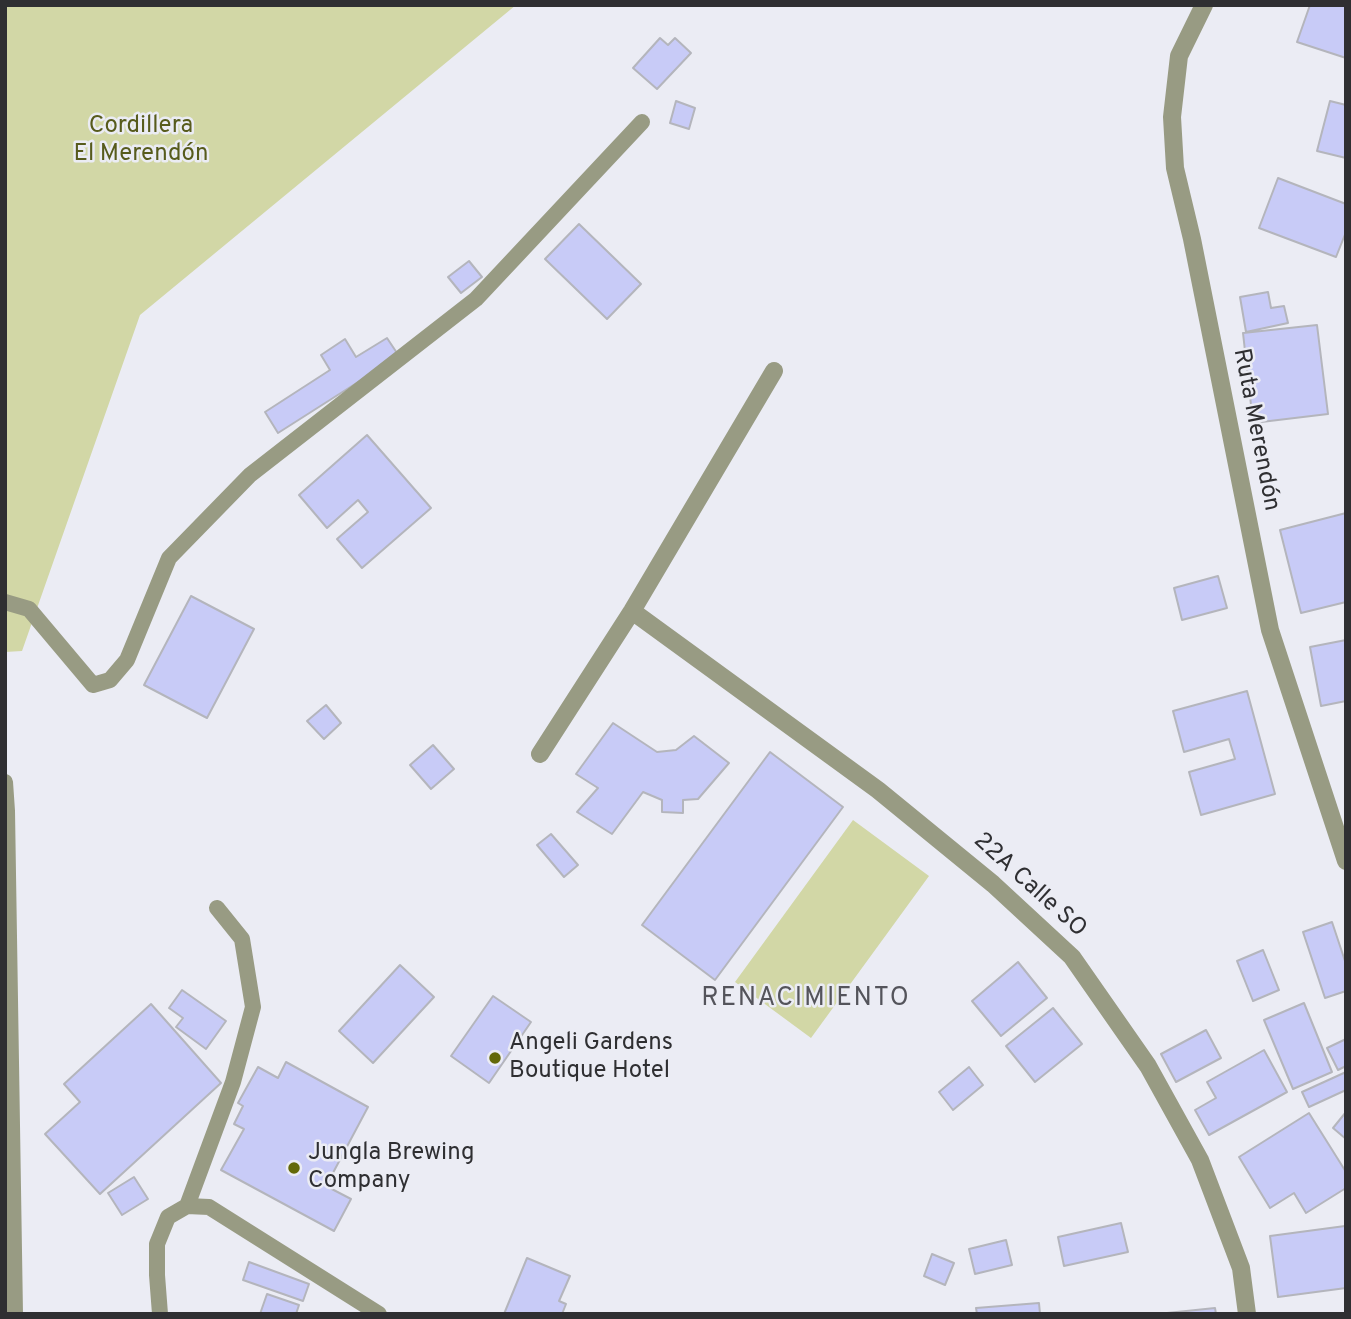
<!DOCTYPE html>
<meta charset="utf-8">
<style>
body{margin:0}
#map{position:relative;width:1351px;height:1319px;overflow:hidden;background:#ebecf4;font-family:Overpass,sans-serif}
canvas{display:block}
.frame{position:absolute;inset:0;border:7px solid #2f2f32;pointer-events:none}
</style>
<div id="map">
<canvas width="1351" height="1319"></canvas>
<div class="frame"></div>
</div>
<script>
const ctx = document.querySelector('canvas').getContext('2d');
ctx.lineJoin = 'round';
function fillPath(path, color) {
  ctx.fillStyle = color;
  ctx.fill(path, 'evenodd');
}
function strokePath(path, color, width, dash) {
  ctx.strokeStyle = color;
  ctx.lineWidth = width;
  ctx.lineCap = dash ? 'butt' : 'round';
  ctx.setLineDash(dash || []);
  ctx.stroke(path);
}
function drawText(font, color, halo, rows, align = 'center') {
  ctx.font = font + ' Overpass,sans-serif';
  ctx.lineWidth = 5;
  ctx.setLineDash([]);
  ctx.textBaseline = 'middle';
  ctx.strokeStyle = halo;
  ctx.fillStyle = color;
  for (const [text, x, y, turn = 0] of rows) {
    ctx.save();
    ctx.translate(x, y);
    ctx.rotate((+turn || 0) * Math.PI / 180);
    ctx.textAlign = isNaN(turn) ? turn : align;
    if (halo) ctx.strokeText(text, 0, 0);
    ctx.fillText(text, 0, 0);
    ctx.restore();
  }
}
fillPath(new Path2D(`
 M5,5H516L140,315L22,651L5,652Z
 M853,820L929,876L811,1038L735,982Z`), '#d2d7a6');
const building = new Path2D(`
 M1310,5H1346V58L1297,42Z
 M660,38L668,45L675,38L691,53L657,89L633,68Z
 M676,101L695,108L689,129L670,123Z
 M1330,101L1346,105V158L1317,151Z
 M1278,178L1346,204V232L1336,257L1259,228Z
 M579,224L641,284L607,319L545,259Z
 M469,261L482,277L461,293L448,277Z
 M1268,292L1271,308L1284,306L1288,323L1246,332L1240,297Z
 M1317,325L1328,414L1253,423L1243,333Z
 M387,338L399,356L278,433L265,412L330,370L321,355L345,339L356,357Z
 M367,435L431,508L362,568L337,539L368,512L358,500L327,528L299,495Z
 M1346,513V602L1301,613L1280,530Z
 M1218,576L1227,608L1182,620L1174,588Z
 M191,596L254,629L207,718L144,685Z
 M1346,640V701L1321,706L1310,647Z
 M1247,691L1275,794L1201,815L1189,772L1235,759L1229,739L1184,752L1173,711Z
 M326,705L341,723L324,739L307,721Z
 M613,723L657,752L676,750L694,736L729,763L698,799L683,800V813L662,812V800L643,792L612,834L577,812L598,788L576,774Z
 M433,745L454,769L431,789L410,765Z
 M770,752L843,807L715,980L642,925Z
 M551,834L578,865L564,877L537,845Z
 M1332,922L1346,964V991L1325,998L1303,932Z
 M1263,950L1279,990L1253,1001L1237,961Z
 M1018,962L1047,998L1001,1036L972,1001Z
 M400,965L434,997L373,1063L339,1031Z
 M182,990L226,1021L206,1049L176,1027L183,1018L169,1008Z
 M493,996L531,1022L489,1083L451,1056Z
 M1304,1003L1332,1072L1293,1089L1264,1020Z
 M151,1004L221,1083L100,1194L45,1134L80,1102L64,1084Z
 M1053,1008L1082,1044L1035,1082L1006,1046Z
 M1206,1030L1221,1058L1176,1082L1161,1054Z
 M1346,1039V1066L1338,1070L1327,1048Z
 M1264,1050L1287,1092L1209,1135L1195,1110L1216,1098L1207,1082Z
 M286,1062L368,1107L326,1186L351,1199L334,1231L221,1170L244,1129L234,1124L243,1106L238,1103L258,1067L278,1078Z
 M969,1067L983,1085L953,1110L939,1092Z
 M1346,1072V1090L1309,1107L1302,1092Z
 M1346,1112V1139L1333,1128Z
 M1309,1113L1346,1172V1188L1306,1213L1294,1193L1270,1208L1239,1157Z
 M134,1177L148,1199L122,1215L108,1193Z
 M1121,1223L1128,1252L1064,1266L1058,1237Z
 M1345,1226L1346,1288L1278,1297L1270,1236Z
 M1006,1240L1012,1265L975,1274L969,1249Z
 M932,1254L954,1263L945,1285L924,1276Z
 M527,1258L570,1276L559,1301L566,1304L562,1314H504Z
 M249,1262L309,1284L303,1301L243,1280Z
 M267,1294L299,1305L296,1314H260Z
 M1039,1303L1040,1314H977L976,1308Z
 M1215,1308L1216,1314H1168L1167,1313Z`);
fillPath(building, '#c8cbf7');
strokePath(building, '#b4b5bc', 2);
strokePath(new Path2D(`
 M5,602L29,609L93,685L110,680L127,660L169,558L250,475L476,299L642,122
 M5,782L7,811L15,1314
 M187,1206L233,1082L253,1007L242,939L217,908
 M160,1314L157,1275V1244L168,1217L187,1206L209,1207L379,1314`), '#989b83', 16);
strokePath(new Path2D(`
 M632,611L878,790L993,884L1072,957L1148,1066L1200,1160L1241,1268L1247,1314
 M540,754L632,611L774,371`), '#989b83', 18);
strokePath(new Path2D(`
 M1204,5L1179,56L1172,117L1175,168L1192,239L1270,630L1346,861`), '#989b83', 18);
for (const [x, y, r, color] of [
 [495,1058,7,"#636808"],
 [294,1168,7,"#636808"]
]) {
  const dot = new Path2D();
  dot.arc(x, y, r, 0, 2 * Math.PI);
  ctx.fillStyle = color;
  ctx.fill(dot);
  strokePath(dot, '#ebecf4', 2.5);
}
drawText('24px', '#575b1c', '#ebecf4', [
 ["Cordillera",141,127],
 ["El Merendón",141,155]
]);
drawText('24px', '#2f2f32', '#ebecf4', [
 ["Ruta Merendón",1255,430,79],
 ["22A Calle SO",1029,886,42]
]);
drawText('24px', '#2f2f32', '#ebecf4', [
 ["Angeli Gardens",509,1044],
 ["Boutique Hotel",509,1072],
 ["Jungla Brewing",308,1154],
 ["Company",308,1182]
], 'left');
ctx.letterSpacing = '2px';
drawText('26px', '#54545b', '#ebecf4', [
 ["RENACIMIENTO",806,1000]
]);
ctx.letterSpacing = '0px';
</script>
